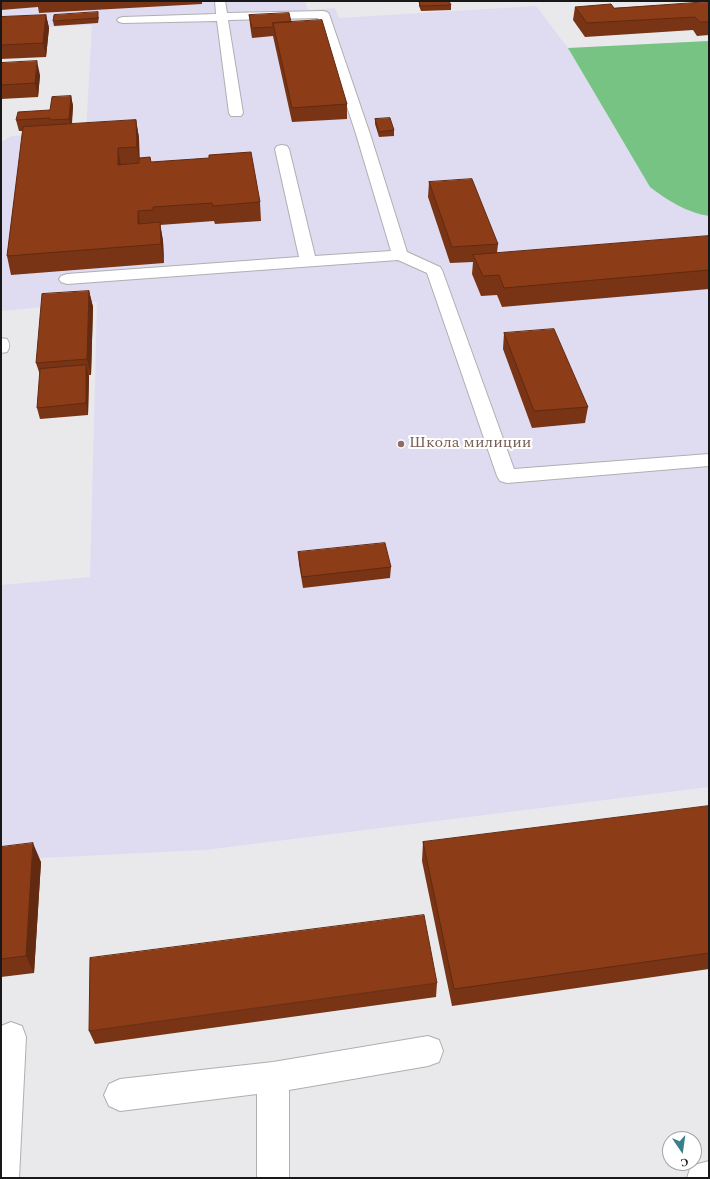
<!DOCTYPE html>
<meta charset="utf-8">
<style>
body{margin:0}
#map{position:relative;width:710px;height:1179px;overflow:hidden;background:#e9e9eb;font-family:Spectral,serif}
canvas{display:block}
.frame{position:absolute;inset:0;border:2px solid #181819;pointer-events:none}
.north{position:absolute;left:662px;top:1131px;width:40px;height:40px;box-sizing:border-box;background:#fff;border:1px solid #a3a3a3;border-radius:50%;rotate:167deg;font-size:11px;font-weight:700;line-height:16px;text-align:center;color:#181819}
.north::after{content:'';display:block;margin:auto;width:14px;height:18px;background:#397e8b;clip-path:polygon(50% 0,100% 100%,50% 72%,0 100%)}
</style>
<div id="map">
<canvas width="710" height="1179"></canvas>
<div class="frame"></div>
<div class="north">С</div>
</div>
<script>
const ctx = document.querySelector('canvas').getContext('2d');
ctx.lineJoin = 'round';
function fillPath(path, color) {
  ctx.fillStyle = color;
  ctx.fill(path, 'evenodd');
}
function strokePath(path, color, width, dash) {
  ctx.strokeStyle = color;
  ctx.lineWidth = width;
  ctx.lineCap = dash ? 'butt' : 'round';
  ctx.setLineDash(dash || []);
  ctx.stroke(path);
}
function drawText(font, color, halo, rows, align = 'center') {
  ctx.font = font + ' Spectral,serif';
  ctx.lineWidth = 4;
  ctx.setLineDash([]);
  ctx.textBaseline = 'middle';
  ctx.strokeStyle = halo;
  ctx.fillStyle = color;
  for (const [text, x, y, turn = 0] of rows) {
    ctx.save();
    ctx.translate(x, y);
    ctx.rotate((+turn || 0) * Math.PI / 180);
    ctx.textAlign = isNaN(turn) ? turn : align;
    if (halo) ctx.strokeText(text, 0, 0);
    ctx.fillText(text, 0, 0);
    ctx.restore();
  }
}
fillPath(new Path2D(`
 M1,1H305L308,10L335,8L339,18L536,6L568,48L709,41V787L205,850L1,860V585L90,577L97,302L1,311V142L11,136L86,131L92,25L1,29Z`), '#dfdcf2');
fillPath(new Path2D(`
 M709,41V216C688,213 666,200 650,187L568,48Z`), '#77c383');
const minor = new Path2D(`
 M215,1H225L227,13L323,11L327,12L329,14L370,134L407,252L440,267L442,270L514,469L709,454V466L507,483L500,481L497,476L427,273L398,260L67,284L61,282L59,279L61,276L67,274L299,257L275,149L277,146L282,145L287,146L289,149L315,256L391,251L356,134L318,18L228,20L243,113L241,116H231L229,113L217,21L123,23L119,22L117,20L119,18L123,17L216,14Z
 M1,338L7,339C10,344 10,347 7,352L1,353Z
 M11,1022L22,1026L26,1037L19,1178H1V1026Z
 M428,1036L439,1040L443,1051L439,1062L428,1066L289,1090V1178H257V1094L120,1111L109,1106L104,1095L109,1084L120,1079L273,1062Z
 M709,1161V1178H687L691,1166Z`);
strokePath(minor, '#afafb1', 2);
fillPath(minor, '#fff');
fillPath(new Path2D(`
 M1,1H202V4L39,13L38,7L1,10Z
 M419,1L451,5V10L421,11L419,6Z
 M709,4V35L697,36L693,30L585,37L573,20L575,7L614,8Z
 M46,15L49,28L46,57L1,59V17Z
 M249,15L291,22L347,104V119L292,122L273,36L252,38L250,25Z
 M99,17L98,23L54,26L53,21Z
 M1,63L40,75L38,97L1,99Z
 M71,96L73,106L72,124L136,120L139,138V158L260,202L261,221L215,224L214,221L160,225L163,241L164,263L11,275L7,256L23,131H19L16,120L50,110Z
 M375,119L394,130V136L379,137L375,124Z
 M429,182L498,244L497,253L709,236V289L502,307L497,295L481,296L472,274L473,262L450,263L428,197Z
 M89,291L93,307L91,375H89L88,415L40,419L37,408L40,375L36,363Z
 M504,333L588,407L585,423L532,428L503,349Z
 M298,552L391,567L390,578L303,588L299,564Z
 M709,806V969L452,1006L422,861L423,842Z
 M1,847L41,862L34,973L1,977Z
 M437,983L436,997L95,1044L89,1031Z`), '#783414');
fillPath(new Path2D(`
 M46,15L49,28L46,57L43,43Z
 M37,61L40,75L38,97L35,83Z
 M71,96L73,106L71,130L69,119Z
 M136,120L139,138L140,165L137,147Z
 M118,148L121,166L118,165Z
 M138,211L141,230L138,224Z
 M160,222L163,241L164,263L161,244Z
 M89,291L93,307L91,375L87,359Z
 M86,365L89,377L88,415L86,403Z
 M33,843L41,862L34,973L26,956Z`), '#622a10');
const building = new Path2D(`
 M419,1H449L451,5L421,6Z
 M708,2L709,4V22H700L695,17L587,23L575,7L611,4L614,8Z
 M98,12V18L53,21L54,15Z
 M289,13L291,22L273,23V27L252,28L249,15Z
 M46,15L43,43L1,45V17Z
 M322,20L347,104L292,108L273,23Z
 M37,61L35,83L1,85V63Z
 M71,96L69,119L50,120V118L16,120L18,112L50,110L52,97Z
 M390,118L394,130L379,132L375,119Z
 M136,120L137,147L118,148V165L139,163V158L150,157L151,162L209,158V155L251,152L260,202L213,206L212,203L153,207V210L138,211V224L160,222L161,244L7,256L23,127Z
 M472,179L498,244L452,247L429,182Z
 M709,236V270L504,288L499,275L483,276L473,255Z
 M89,291L87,359L36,363L42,294Z
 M554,329L588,407L534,411L504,333Z
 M86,365V403L37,408L40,369Z
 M385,543L391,567L302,577L298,552Z
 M709,806V953L454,989L423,842Z
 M33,843L26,956L1,959V847Z
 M424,915L437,983L89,1031L90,958Z`);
fillPath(building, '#8c3c17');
strokePath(building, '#622a10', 1);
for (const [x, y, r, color] of [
 [401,444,4,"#8d6e63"]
]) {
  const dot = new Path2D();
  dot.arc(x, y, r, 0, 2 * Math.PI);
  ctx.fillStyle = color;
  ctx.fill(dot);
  strokePath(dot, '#fff', 1.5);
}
drawText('16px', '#785e54', '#fff', [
 ["Школа милиции",409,444]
], 'left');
</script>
